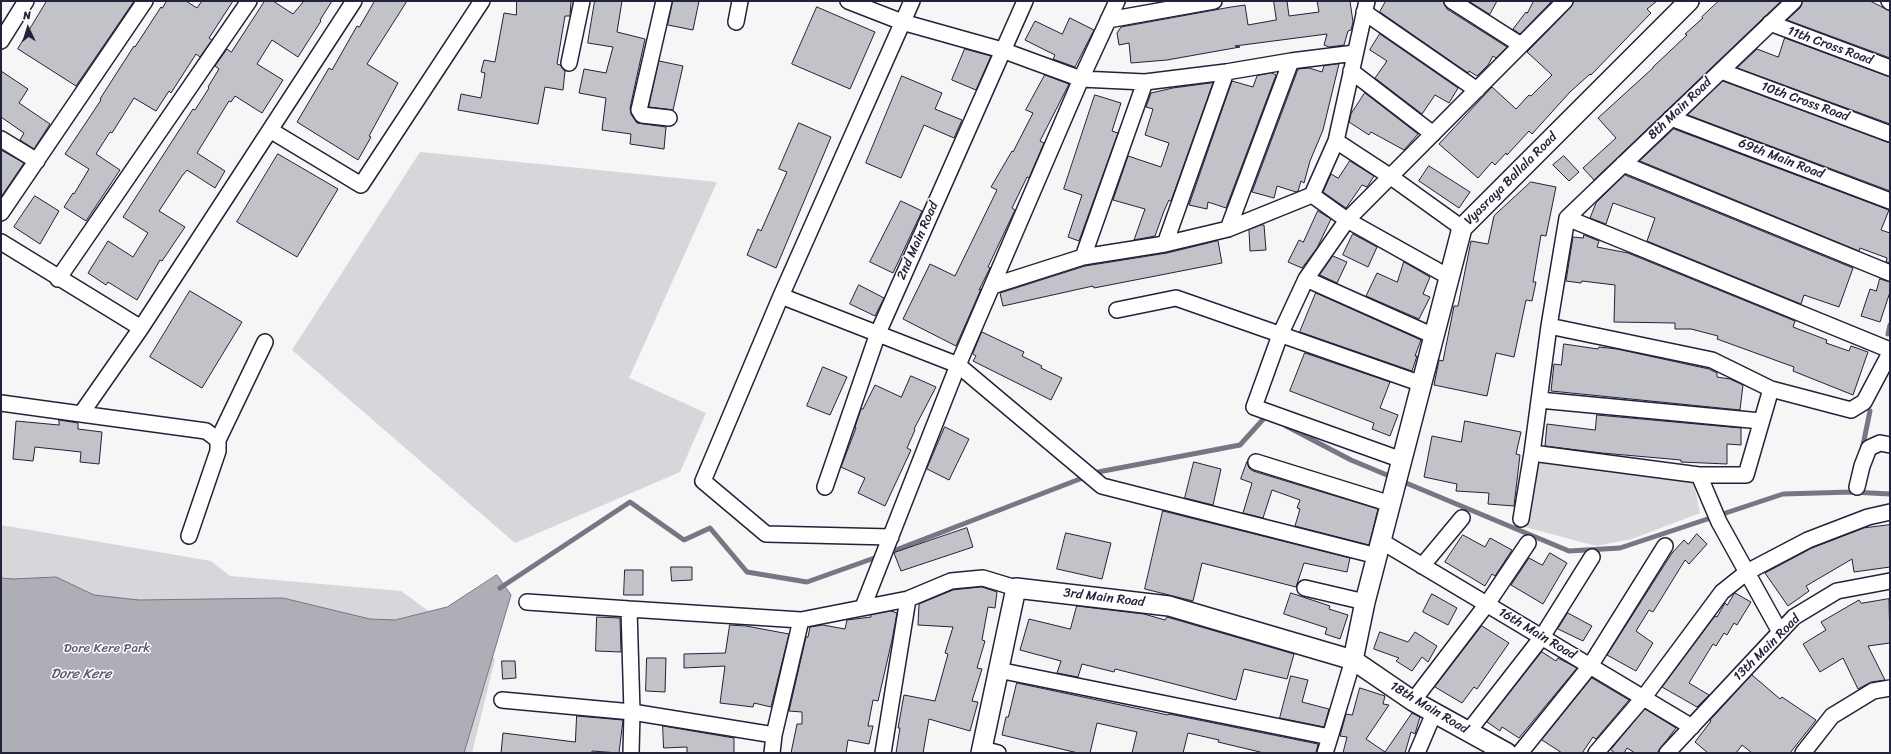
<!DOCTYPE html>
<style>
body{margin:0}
#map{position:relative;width:1891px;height:754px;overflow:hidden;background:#f6f6f7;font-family:Sriracha,sans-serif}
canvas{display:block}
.frame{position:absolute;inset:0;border:2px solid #22223b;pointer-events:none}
.north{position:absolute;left:8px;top:8px;width:40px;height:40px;-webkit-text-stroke:3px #fff;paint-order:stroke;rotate:356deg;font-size:11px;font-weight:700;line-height:16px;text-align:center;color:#22223b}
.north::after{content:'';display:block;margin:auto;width:14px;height:18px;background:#22223b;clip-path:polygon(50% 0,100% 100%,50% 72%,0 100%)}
</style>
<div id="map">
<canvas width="1891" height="754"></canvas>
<div class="frame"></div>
<div class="north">N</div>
</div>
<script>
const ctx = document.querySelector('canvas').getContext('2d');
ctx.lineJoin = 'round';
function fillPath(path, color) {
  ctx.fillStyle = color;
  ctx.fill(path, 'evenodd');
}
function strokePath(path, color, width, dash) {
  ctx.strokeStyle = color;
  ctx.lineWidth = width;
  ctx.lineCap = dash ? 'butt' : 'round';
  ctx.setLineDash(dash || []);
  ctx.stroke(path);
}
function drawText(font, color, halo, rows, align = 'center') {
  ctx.font = font + ' Sriracha,sans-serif';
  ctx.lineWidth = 3;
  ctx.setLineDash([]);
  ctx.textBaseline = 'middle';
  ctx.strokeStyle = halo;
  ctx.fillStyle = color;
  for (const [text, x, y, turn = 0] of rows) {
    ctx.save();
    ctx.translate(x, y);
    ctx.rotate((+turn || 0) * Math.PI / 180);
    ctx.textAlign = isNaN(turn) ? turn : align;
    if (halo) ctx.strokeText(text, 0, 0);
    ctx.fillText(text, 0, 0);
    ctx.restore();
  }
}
fillPath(new Path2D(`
 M420,152L717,182L629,378L706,413L680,472L515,543L292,350Z
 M1538,459L1693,478L1700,513L1632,539L1596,546L1525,527Z
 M1,525L211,561L230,576L401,591L495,659L472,753H1Z`), '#d7d7db');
const water = new Path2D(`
 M497,575L511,595L464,753H1V578L13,579L56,577L94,595L139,600L283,598L370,619L395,620L447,607Z`);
fillPath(water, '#aeaeb7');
strokePath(water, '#767685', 1);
strokePath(new Path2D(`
 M1888,334L1890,325
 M1286,426L1351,460L1569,551L1620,548L1783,494L1852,492L1890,494
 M1862,450L1870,411
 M888,553L1098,472L1240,445L1267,415L1269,416
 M500,588L630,502L684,540L710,528L747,572L807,582L880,556`), '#767685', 5);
const building = new Path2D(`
 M47,1H134L76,86L18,49Z
 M167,1H186L197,8L202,1H233L209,38L212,40L200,57L196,54L171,93L169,91L156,111L134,98L112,133L110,132L96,154L120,170L86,221L64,207L73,193L74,194L89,169L65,154L101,100L100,99L134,46L135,47L161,7L162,8Z
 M265,1H273L293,14L304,1H332L320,20L321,21L298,57L272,40L257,64L283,80L262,113L235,96L231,102L229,101L197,153L225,171L215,188L187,170L182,176L159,211L185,227L162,261L160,260L137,300L108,282L106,285L88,273L108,241L133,257L148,233L123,217L193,109L195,110L209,88L208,87L219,69L215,66L227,49L231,52Z
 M375,1H407L367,64L398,83L369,136L371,137L358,160L297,122L329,68L332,70L357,26L359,27Z
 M517,1H571L570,16H565L557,64L560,65L565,71L563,90L545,87L538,124L458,110L461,94L481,98L485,73L481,72L484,60L495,62L504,13L516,15Z
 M595,1H622L617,32L645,39L630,108L631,114L637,123L666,127L664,149L630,144L631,134L602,130L606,98L579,93L584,69L606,73L613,47L588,43Z
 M673,1H699L693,30L668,25Z
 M1274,1H1287L1289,16L1319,12L1317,1H1350L1353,22L1351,30L1348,31L1344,45L1329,47L1324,45L1327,34L1235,46L1240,47L1167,60L1131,63L1129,43L1119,45L1117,33L1121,27L1231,7L1245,5L1248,25L1276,20Z
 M1386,1H1443L1447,9L1507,47L1496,58L1493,56L1488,65L1477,76L1469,71L1468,73L1380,12Z
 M1469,1H1497L1490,14Z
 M1534,1H1552L1520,34L1513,29L1526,12L1527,13Z
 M1574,1H1657L1647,9L1651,13L1591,75L1590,74L1570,92L1532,134L1529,131L1507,155L1506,153L1495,165L1492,162L1478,178L1439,144L1492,87L1516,109L1529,95L1531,96L1552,75L1527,52L1571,7Z
 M1719,1H1781L1594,180L1583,168L1616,138L1598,118L1653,68V67L1687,35L1685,34L1703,18L1702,17Z
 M1803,1H1870L1890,11V58L1787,20L1800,8Z
 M817,7L875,32L850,89L792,64Z
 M1070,18L1094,30L1075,67L1053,59L1055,55L1025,40L1035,21L1062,34Z
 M1380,34L1458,88L1449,103L1435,95L1422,114L1375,78L1387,61L1370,50Z
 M1785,38L1890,77V124L1737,68L1757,49L1778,57Z
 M965,49L991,56L976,90L952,80Z
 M659,61L683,66L673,110L649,107Z
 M1339,64L1323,130L1310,161L1304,183L1301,181L1298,191L1296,192L1277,186L1274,198L1252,192L1298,69L1309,68L1322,72L1324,66Z
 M1,71L28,89L19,103L50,124L34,149L20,140L24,133L1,117Z
 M1272,73L1276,75L1226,208L1208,202L1207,209L1189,205L1232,81L1253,87L1257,76Z
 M1045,75L1069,84L1040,141L1044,143L1029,178L1027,177L1012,208L1015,210L988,267L990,268L979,290L981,289L956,346L903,319L930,264L955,276L997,190L991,187L1012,151L1013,152L1033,113L1026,110Z
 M902,76L942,93L935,109L962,120L954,138L924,125L901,178L866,163Z
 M1723,81L1890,143V191L1688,115Z
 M1213,83L1171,201L1169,200L1164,211L1155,236L1134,240L1145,209L1113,200L1128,156L1161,167L1169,143L1145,135L1153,109L1146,107L1151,93L1173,88Z
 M1365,93L1418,134L1404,150L1371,132L1369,135L1349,122L1351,114Z
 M1095,95L1121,103L1112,131L1118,133L1079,241L1068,237L1082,195L1064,189Z
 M799,123L831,137L776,268L747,255L758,229L761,231L787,172L779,169Z
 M1674,129L1889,210L1881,230L1890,233V263L1886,262L1887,258L1860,248L1859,251L1640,161Z
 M1,150L24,163L1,197Z
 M278,154L338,189L297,257L237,222Z
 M1564,156L1579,172L1569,181L1553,165Z
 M1350,161L1374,176L1367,187L1362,185L1346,208L1323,192L1331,174L1338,178Z
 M1429,166L1470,192L1459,208L1419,181Z
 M1625,175L1853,268L1839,307L1804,295L1801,304L1647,241L1655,218L1613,203L1606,224L1590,218L1596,203Z
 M1531,182L1556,187L1546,236L1541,235L1533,282H1536L1532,301L1526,300L1514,357L1496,353L1487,396L1434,385L1439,360L1443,361L1454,306H1458L1471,241L1488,244L1494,216Z
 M35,196L59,211L40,244L14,227Z
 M901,201L922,211L893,273L870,262Z
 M1318,211L1331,219L1317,248L1302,268L1288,262L1299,240L1303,242Z
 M1261,225H1264L1266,250L1250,251L1249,230Z
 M1353,234L1377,247L1368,267L1343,255Z
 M1584,235L1599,241L1597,247L1628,253L1795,321L1793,327L1827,340L1826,343L1849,351L1851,346L1868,352L1853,395L1793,371L1794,367L1717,339L1718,336L1691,329H1675V323L1614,322L1615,285L1582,281L1581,283L1566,281L1573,237L1583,238Z
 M1218,241L1222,263L1094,288L1093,286L1003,306L1000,293L1085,266L1167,253Z
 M1333,256L1347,262L1337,283L1320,275Z
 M1404,262L1430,277L1423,294L1430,297L1419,319L1366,296L1377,273L1397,282Z
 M1880,279L1890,282V292L1880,322L1861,316L1870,289L1876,291Z
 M859,285L884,298L875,316L850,304Z
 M190,291L242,322L202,388L150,357Z
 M1316,293L1421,340L1415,356H1417L1412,371L1300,332Z
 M982,332L1024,352L1022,356L1042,366L1041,368L1062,378L1051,400L973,361L976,356L973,354Z
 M1564,344L1598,349L1599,347L1617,349L1709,369L1717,373V377L1730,379L1743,385L1740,410L1551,391L1554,364L1561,365Z
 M1305,353L1390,382L1380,408L1398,415L1390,436L1372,429L1374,423L1290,391Z
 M823,367L847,377L830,415L807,406Z
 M911,376L936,387L914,429L915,430L907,448L911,450L885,506L858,493L865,478L841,467L856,428L855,427L861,409H863L875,385L901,397Z
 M1597,415L1741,428V445L1727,444V464L1681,462V460L1602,453L1545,446L1547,424L1595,430Z
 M59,420L78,423V429L102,432L99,464L80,462L81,452L35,447L33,461L13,459L16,421L59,425Z
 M1465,421L1521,432L1516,454L1520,455L1514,506L1488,504L1489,493L1456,491L1457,484L1424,477L1432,436L1461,442Z
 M945,427L969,439L949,480L927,469Z
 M1194,462L1221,469L1213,505L1185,498Z
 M1247,462L1249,468L1253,471L1378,509L1369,545L1295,526L1300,509L1297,508L1300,500L1272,490L1263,518L1243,513L1252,483L1241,479Z
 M1163,511L1350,558L1347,572L1304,563L1296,587L1202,563L1193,601L1145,589Z
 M1890,525V567L1854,572L1852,559L1806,586L1809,591L1788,606L1765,573L1812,548L1864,528Z
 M967,528L973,547L901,571L894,553Z
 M1066,533L1111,543L1102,579L1057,569Z
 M1697,534L1707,544L1689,564L1685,560L1653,612L1649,610L1636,631L1653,643L1636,671L1607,655L1672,553L1684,540L1688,544Z
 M1463,535L1485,547L1490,538L1512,550L1495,576L1492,574L1485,586L1445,562Z
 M1550,553L1567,563L1543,604L1511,585L1529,558L1542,565Z
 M671,567H692V580L672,581Z
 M625,570H643V595H624Z
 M982,587L997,592L995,608L988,607L982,640L985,641L977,668L982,669L972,701L978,702L970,731L929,719L923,753H896L900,728H898L904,695L935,701L948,654L945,653L953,627L918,625L919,604L953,590Z
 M1291,593L1330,606L1329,609L1348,615L1340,639L1325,634L1327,628L1284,614Z
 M1735,593L1751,602L1737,625L1734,623L1727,635L1724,633L1716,646L1713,644L1689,683L1709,695L1697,707L1662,687L1715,616L1717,617L1725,603L1727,605Z
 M1432,594L1457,608L1448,625L1423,612Z
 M1889,599L1890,643L1868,646L1885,680L1871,682L1858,689L1843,658L1820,672L1803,644L1826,630L1821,622L1859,600L1861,603Z
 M1077,606L1144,614L1165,620L1167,617L1294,654L1287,679L1244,669L1236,700L1155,679L1115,669L1114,672L1082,664L1078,677L1057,673L1061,661L1020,650L1029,619L1070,629Z
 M891,611L897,613L892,640L878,701L873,700L868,726H873L869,744L848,740L846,753H791L797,724H802V712L789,711L806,637H808L810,627L823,625L845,629L847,620L871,617V615Z
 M1568,613L1592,626L1583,641L1558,629Z
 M597,617L620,618L621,652L596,651Z
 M730,625L746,626L789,634L771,707L754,703L753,707L720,703L725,666L684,668V654L725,653Z
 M1482,626L1509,643L1477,689L1474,687L1462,703L1435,687Z
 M1380,632L1408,642L1415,632L1437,646L1428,662L1422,657L1412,671L1396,661L1399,658L1374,649Z
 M1542,652L1556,661L1558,658L1577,668L1519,738L1502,727L1500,731L1487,722Z
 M647,658H666L665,692L646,691Z
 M502,661H515L516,678L503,679Z
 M1752,675L1780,699L1782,697L1816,720L1790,753H1752L1742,745L1736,753H1708L1695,742L1711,721L1710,720L1712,718Z
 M1291,676L1308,680L1302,702L1329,709L1324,727L1280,718Z
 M1592,678L1629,700L1596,739L1593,737L1582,753H1562L1542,740Z
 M1017,683L1168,715L1169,714L1318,744L1316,753H1264L1218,742L1219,740L1188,733L1183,753H1132L1137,732L1097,723L1090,753H1078L1002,735L1006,717H1008Z
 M1360,688L1385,696L1383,704L1389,705L1366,739L1385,752L1412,713L1420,717L1415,734L1411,732L1405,753H1343L1347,737L1340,736L1346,714L1352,715Z
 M1645,709L1676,728L1657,753H1635L1627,748L1624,753H1615L1611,750Z
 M577,716L623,720L619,753L592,751V753H501L503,733L575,742Z
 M663,726L734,738V753H687V747L664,748Z`);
fillPath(building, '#c2c2c9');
strokePath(building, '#22223b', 1);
const minor = new Path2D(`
 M664,1L639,110L642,115L669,118
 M848,1L902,22L1002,50L1081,79L1145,82L1226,72L1291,61L1355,53
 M1452,1L1521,45
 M1889,1L1890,2
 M1364,12L1477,90
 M1108,20L1214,1
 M736,22L740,1
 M1770,23L1890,68
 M1,41L26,1
 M569,63L582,1
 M1351,71L1433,134
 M1721,71L1890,134
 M1671,118L1890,201
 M270,130L361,185L482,1
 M1,139L37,161
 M1336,141L1391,177L1462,228
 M1623,164L1890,273
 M1312,195L1347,220L1449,277
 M1,213L145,1
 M1567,218L1890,350
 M1567,218L1794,1
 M1228,229L1291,61
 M1,242L141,328L354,1
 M1165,244L1226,72
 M1083,257L1145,82
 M58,279L249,1
 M1306,279L1434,336
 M992,286L1083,257L1165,244L1228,229L1312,195L1336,141L1367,1
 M781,296L958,365L1102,486L1377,556
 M1117,310L1176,298L1422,384
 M1549,326L1712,360L1771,389L1746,475H1699L1532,453L1549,326L1567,218
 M1771,389L1851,410L1864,402L1890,353
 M1539,400L1761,421
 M1,403L81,414L141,328
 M81,414L206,431L218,440V451L189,536
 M218,440L265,342
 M1402,460L1254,407L1280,335L1306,279L1347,220L1565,1
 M1256,462L1391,504
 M1699,475L1719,522L1780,632
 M825,487L878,333L1025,1
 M1857,487L1862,466L1869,448L1880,443L1890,445
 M1521,519L1532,453
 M891,537L766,534L703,481L781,296L912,1
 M1381,541L1692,727
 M1422,566L1462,518
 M1305,588L1365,602
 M527,602L629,609
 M863,607L958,365L1081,79L1117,1
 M801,620L908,599L951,581L983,578L1016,588
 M998,670L1330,737L1353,660
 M502,700L632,712L774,735
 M1413,701L1487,604L1528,543
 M1468,732L1542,637L1592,557
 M982,749L998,753
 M631,753L632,712L629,609L801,620L774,735L772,753
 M883,753L908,599
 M1325,753L1330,737
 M1417,753L1434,713
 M1520,753L1590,666L1665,546
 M1596,753L1644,697L1722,592L1747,572L1808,540L1868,517L1890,512
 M1667,753L1794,617L1837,591L1890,581
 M1803,753L1832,716L1873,691L1890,688`);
const tertiary = new Path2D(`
 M1353,660L1365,602L1462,228L1689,1
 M981,753L1016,588L1169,606L1353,660L1413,701L1507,753`);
strokePath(minor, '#22223b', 18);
strokePath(tertiary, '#22223b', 22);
strokePath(minor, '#fff', 15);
strokePath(tertiary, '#fff', 19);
drawText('13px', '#22223b', '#fff', [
 ["11th Cross Road",1830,46,20],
 ["10th Cross Road",1805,102,20],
 ["8th Main Road",1680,109,-44],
 ["69th Main Road",1781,159,21],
 ["Vyasraya Ballala Road",1511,179,-45],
 ["2nd Main Road",918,241,-66],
 ["3rd Main Road",1104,598,7],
 ["16th Main Road",1537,634,31],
 ["13th Main Road",1767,648,-45],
 ["18th Main Road",1429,708,31]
]);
drawText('13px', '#58586b', '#fff', [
 ["Dore Kere Park",107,649]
]);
drawText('italic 14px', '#5a5a6d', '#fff', [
 ["Dore Kere",81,674]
]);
</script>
